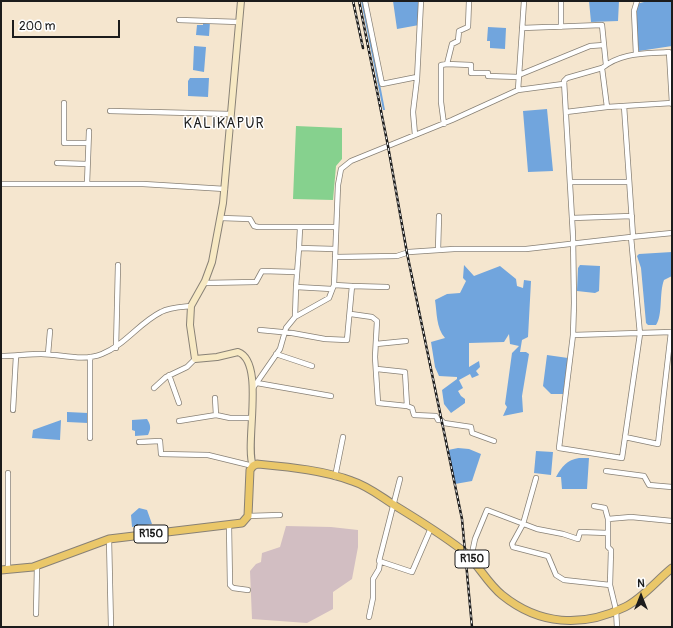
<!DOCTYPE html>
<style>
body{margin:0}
#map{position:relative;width:673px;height:628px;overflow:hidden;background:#f5e6cf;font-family:Pangolin,sans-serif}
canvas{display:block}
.frame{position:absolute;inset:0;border:2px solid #1c1c1c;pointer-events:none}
.north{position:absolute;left:621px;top:576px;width:40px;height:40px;-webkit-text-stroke:3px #fff;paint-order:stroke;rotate:0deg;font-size:11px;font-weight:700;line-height:16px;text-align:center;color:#1c1c1c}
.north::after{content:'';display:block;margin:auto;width:14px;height:18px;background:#1c1c1c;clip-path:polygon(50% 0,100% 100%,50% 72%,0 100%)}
.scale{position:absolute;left:12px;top:20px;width:108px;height:18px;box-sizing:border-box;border:2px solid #1c1c1c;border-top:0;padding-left:5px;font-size:12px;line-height:14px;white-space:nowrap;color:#1c1c1c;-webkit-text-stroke:3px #fff;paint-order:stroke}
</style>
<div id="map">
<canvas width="673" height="628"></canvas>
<div class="frame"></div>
<div class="north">N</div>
<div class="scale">200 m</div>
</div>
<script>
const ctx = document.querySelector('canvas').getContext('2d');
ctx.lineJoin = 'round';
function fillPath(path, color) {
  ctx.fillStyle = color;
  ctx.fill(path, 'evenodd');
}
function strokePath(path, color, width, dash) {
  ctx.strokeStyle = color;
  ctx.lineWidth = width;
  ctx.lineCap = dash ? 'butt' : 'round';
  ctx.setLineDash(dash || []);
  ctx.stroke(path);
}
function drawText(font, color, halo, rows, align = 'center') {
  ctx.font = font + ' Pangolin,sans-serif';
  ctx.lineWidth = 3;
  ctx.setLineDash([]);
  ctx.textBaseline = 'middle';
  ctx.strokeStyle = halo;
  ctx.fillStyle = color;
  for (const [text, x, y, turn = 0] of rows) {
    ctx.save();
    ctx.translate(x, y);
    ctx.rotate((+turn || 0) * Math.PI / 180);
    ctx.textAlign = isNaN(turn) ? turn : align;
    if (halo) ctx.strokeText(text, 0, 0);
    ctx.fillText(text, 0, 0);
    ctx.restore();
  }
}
fillPath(new Path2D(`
 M286,526L331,527L358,530V547L352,579L333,592V609L307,623L252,619L250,571L256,564L261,562L262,553L280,547Z`), '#d2bec2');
fillPath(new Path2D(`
 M296,126L342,128V159L336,166L333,200L293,199Z`), '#86d18e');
fillPath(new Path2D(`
 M361,1H364L385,110H383Z
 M393,1H420L419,25L397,29Z
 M589,1H619L618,21L591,22Z
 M648,1H672V46L639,51L636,33V4Z
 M203,22H210L209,36L196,35L197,25H203Z
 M488,27L506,28L505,49L490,48V41H487Z
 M194,46L206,47L204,72L193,70Z
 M190,78H209L208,97L188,96V81Z
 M547,109L553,171L528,172L523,111Z
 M672,252V276L664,280C659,293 663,315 656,325H648L646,323L641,268L637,256L639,254Z
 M464,265L474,276L500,266L516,279L517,286L523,288L524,280L531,281L528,337L522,340L520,352H526L529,354L522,396L523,412L503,416L507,407L505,404L512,353L519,346L510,344L509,334L504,342L469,343V367L479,361L480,367L476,371L479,375L472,378L470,374L459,380L463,388L458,391L461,396L465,399V403L451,413L444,404L442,390L457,379V377L439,376L435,367L431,342L445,338C436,328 437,312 435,300L447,294L460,293L466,281L463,278Z
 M580,265L600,266L599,291L595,293L577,291L578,268Z
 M547,355L568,358L563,394H551L543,386Z
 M67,412L88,413V423L67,422Z
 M147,419C151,425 151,429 148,435L135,436V431L132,430V420Z
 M61,420L60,440L32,438L33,430Z
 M458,448L469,449L481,454L472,481L455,484L448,450Z
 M536,451L553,452L551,475L534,473Z
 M579,458H589L587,489H562L561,477H556C562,466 567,460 579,458Z
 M139,508L147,510L152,524L132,527L131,515Z`), '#71a5dd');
const street = new Path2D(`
 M365,1L382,84L417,77
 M179,20L239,22
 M561,27V1
 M522,28L602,25L606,65
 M636,54L634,11L637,1
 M447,64L471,65V73H488V76L519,77
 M602,68C622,52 645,54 669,52L672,103
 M519,75L590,46L604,45
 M518,90L563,84
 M64,103V143H88
 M672,104V103L607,107L602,68L567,78L564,81L573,236L574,303L573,335L559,448L622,458L640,334L631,237L672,233
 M624,106L633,236
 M110,111L231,114
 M566,112L607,107
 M444,124L441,102V65L447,64L452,44L458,41L459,31L468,27L469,1
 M415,135L413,112L417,79L421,1
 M57,163L87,164
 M570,182H629
 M1,184H143L225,189
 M87,184L89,131
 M221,218L250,219L254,226L258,227H336
 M572,218L632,216
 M300,228L299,248L335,249
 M299,248L296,287L332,289
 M438,250L439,216
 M335,257L397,256L409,252L454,249H526L631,237
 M204,283L256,282L262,271L296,272
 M352,286L387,287
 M351,314L372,317L377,321L375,357L378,403L407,406L412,408L414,415L436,416L438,420H441L444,423L471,427L472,433L494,441
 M295,317L296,287
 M260,330L292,333L325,339L347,340L352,286L334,285
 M573,335L672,332
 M376,344L406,341
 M116,348L118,265
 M48,354L50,331
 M276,354L312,366
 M1,356C14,356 28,354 41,354C61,354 82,362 102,354C125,345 139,323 161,312C170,307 181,307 191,306
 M377,369L405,372L407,406
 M169,375L179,403
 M257,383L331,396
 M154,388L166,377L187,367L195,359
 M253,388L280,349L286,328L295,317L329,298L334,285L338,185L341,169L351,161L452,120L518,90L524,1
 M215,398L216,415
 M13,410L16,356
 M179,421L216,415L230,418H252
 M625,437L658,444L671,332
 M90,438V357
 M139,442L160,441L161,454L208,455L253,466
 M606,471L644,476L649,485L672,487
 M335,477L343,437
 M536,478L523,524L512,544L513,547L548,556L556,575L564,580L610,585
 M400,479L379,561L412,572L431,528
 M594,506L605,508L608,519
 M248,516L280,515
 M229,525L230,585L233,588L248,590
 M608,533V519L631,517L672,521
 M109,539L111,627
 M471,558L475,539L487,510L537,529L563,534L578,539L580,532L608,533V547L611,550L610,585L616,610L617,627
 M8,570V473
 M36,614L37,566
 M369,617L373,598V579L379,569L380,562`);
const secondary = new Path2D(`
 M241,1L223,203L212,262L205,281L191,306L190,325L195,359L217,357L238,352C266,362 244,445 253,466`);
const primary = new Path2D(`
 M1,570L33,567L109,539L242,523L248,516L250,470L253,466L257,464C288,467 323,470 352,481C368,486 380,496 394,505C417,519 440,533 462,550C478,563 486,582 502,595C539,625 582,628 625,607C643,598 657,580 672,568`);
strokePath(street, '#888176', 6);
strokePath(secondary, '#888176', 8);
strokePath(primary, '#888176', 9);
strokePath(street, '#fff', 4.5);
strokePath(secondary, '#f7e9c3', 6);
strokePath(primary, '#eac769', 7);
const rail = new Path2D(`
 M353,1L363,48
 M359,1L388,146L407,253L462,519L472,627`);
strokePath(rail, '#1c1c1c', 2.5);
strokePath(rail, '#fff', 1, [3]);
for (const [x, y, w] of [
 [151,534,34],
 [472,559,34]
]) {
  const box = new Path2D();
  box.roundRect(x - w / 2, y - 9, w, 18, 3);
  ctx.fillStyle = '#fff';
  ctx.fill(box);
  strokePath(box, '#1c1c1c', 1);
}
drawText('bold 11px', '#1c1c1c', null, [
 ["R150",151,534],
 ["R150",472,559]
]);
ctx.letterSpacing = '1px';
drawText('14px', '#1c1c1c', '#fff', [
 ["KALIKAPUR",224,124]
]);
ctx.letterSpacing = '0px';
</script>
